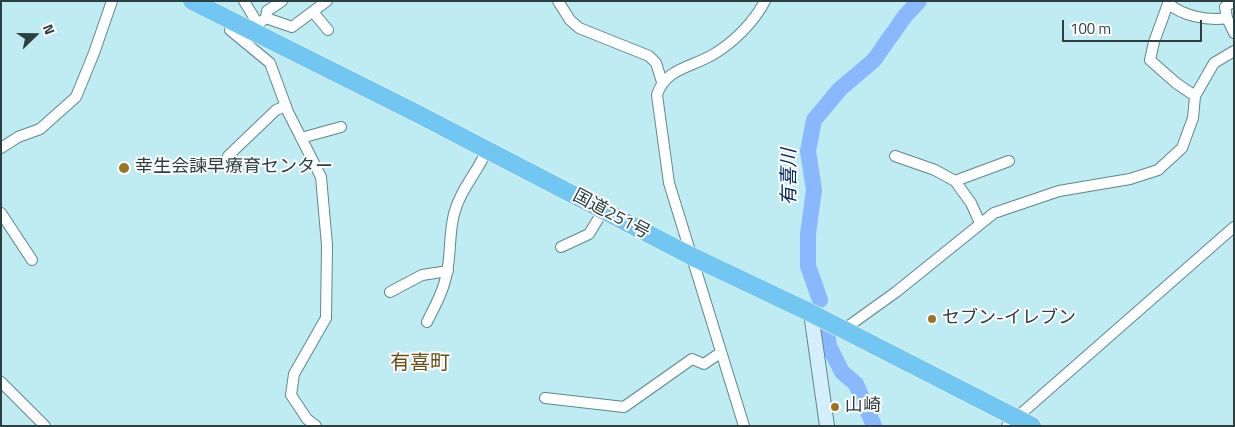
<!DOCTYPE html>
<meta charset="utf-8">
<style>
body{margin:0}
#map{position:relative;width:1235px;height:427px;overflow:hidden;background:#bfebf2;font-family:"Titillium Web",sans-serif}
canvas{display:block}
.frame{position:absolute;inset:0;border:2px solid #2d3f41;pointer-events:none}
.north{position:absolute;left:10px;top:10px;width:50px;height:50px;-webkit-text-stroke:4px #fff;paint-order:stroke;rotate:68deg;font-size:14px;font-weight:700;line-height:20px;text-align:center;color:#2d3f41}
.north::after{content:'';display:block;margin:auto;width:18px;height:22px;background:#2d3f41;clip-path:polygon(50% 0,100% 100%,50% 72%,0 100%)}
.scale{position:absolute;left:1062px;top:20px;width:140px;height:22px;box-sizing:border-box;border:2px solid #2d3f41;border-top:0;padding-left:6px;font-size:15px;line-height:18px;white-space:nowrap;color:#2d3f41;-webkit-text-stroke:4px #fff;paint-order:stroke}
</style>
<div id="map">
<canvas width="1235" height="427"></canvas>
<div class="frame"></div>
<div class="north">N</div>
<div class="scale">100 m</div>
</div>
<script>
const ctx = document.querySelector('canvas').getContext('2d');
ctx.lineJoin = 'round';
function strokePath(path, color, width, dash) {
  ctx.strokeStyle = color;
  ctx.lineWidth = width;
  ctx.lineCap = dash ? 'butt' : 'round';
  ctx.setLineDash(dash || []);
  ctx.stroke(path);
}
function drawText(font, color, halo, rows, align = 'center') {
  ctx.font = font + ' "Titillium Web","Noto Sans JP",sans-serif';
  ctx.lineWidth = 4;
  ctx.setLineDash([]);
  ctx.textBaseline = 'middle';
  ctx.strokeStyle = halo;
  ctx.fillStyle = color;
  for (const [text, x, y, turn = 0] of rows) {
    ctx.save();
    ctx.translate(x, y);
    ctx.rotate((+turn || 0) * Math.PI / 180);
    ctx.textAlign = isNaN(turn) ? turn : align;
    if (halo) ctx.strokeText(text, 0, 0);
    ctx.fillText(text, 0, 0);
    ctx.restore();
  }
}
strokePath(new Path2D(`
 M820,300L808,266V234L814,190L808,151L814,120L840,89L874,60L905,16L919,1
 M827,333L829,346L842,372L856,384L874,426`), '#89b8fe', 16);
const street = new Path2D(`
 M244,1L258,24
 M558,1L570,20L579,28L649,56L656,63L662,82
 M1169,1L1154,42L1150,60L1176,83L1195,96
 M1168,3C1182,16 1208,21 1227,18L1234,33
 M313,12L328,30
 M266,18L267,11L282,1
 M1227,18L1225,7L1234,1
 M231,21L230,30L270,63L288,112L321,177L327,245L326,318L294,374L291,395L307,419L316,426
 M253,32L258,24L266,18L292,27L327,1
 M301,138L341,127
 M1,148L18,137L40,129L76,97L94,53L112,1
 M228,156L276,110L286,106
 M895,156L935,170L955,181
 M1,213L32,260
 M980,223L971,203L955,181L1009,161
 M561,247L589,234L603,211
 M390,292L422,275L448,271
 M427,322C435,306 444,290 447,272C451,253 449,233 454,214C460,190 477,173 487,150
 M843,330L896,292L994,213L1059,191L1130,179L1158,170L1182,148L1193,118L1195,96L1214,63L1234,51
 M1,382L45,426
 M545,398L624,407L692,359L704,364L720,353
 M744,426L669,183L657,95C665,68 693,67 714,54C734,42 754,22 765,1
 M1007,426L1234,227`);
const secondary = new Path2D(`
 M811,313L827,426`);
const highway = new Path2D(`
 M192,1L416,113L691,256L811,313L1032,426`);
strokePath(street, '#5e878d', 12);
strokePath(secondary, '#5e878d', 16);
strokePath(highway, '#fff', 19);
strokePath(street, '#fff', 10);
strokePath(secondary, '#d4eefb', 14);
strokePath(highway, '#71c6f2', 18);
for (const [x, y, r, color] of [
 [124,168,6,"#9b7420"],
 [932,319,5,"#9b7420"],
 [835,407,5,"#9b7420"]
]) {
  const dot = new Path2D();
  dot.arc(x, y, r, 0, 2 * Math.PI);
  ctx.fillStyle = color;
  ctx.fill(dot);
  strokePath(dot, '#fff', 2);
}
drawText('18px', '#2d3f41', '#fff', [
 ["幸生会諫早療育センター",135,168],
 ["セブン-イレブン",942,319],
 ["山崎",845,407]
], 'left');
drawText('18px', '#2d3f41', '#fff', [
 ["国道251号",611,215,28]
]);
drawText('italic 19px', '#002863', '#fff', [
 ["有喜川",790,177,-90]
]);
drawText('20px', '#6a4f17', '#fff', [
 ["有喜町",420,364]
]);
</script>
